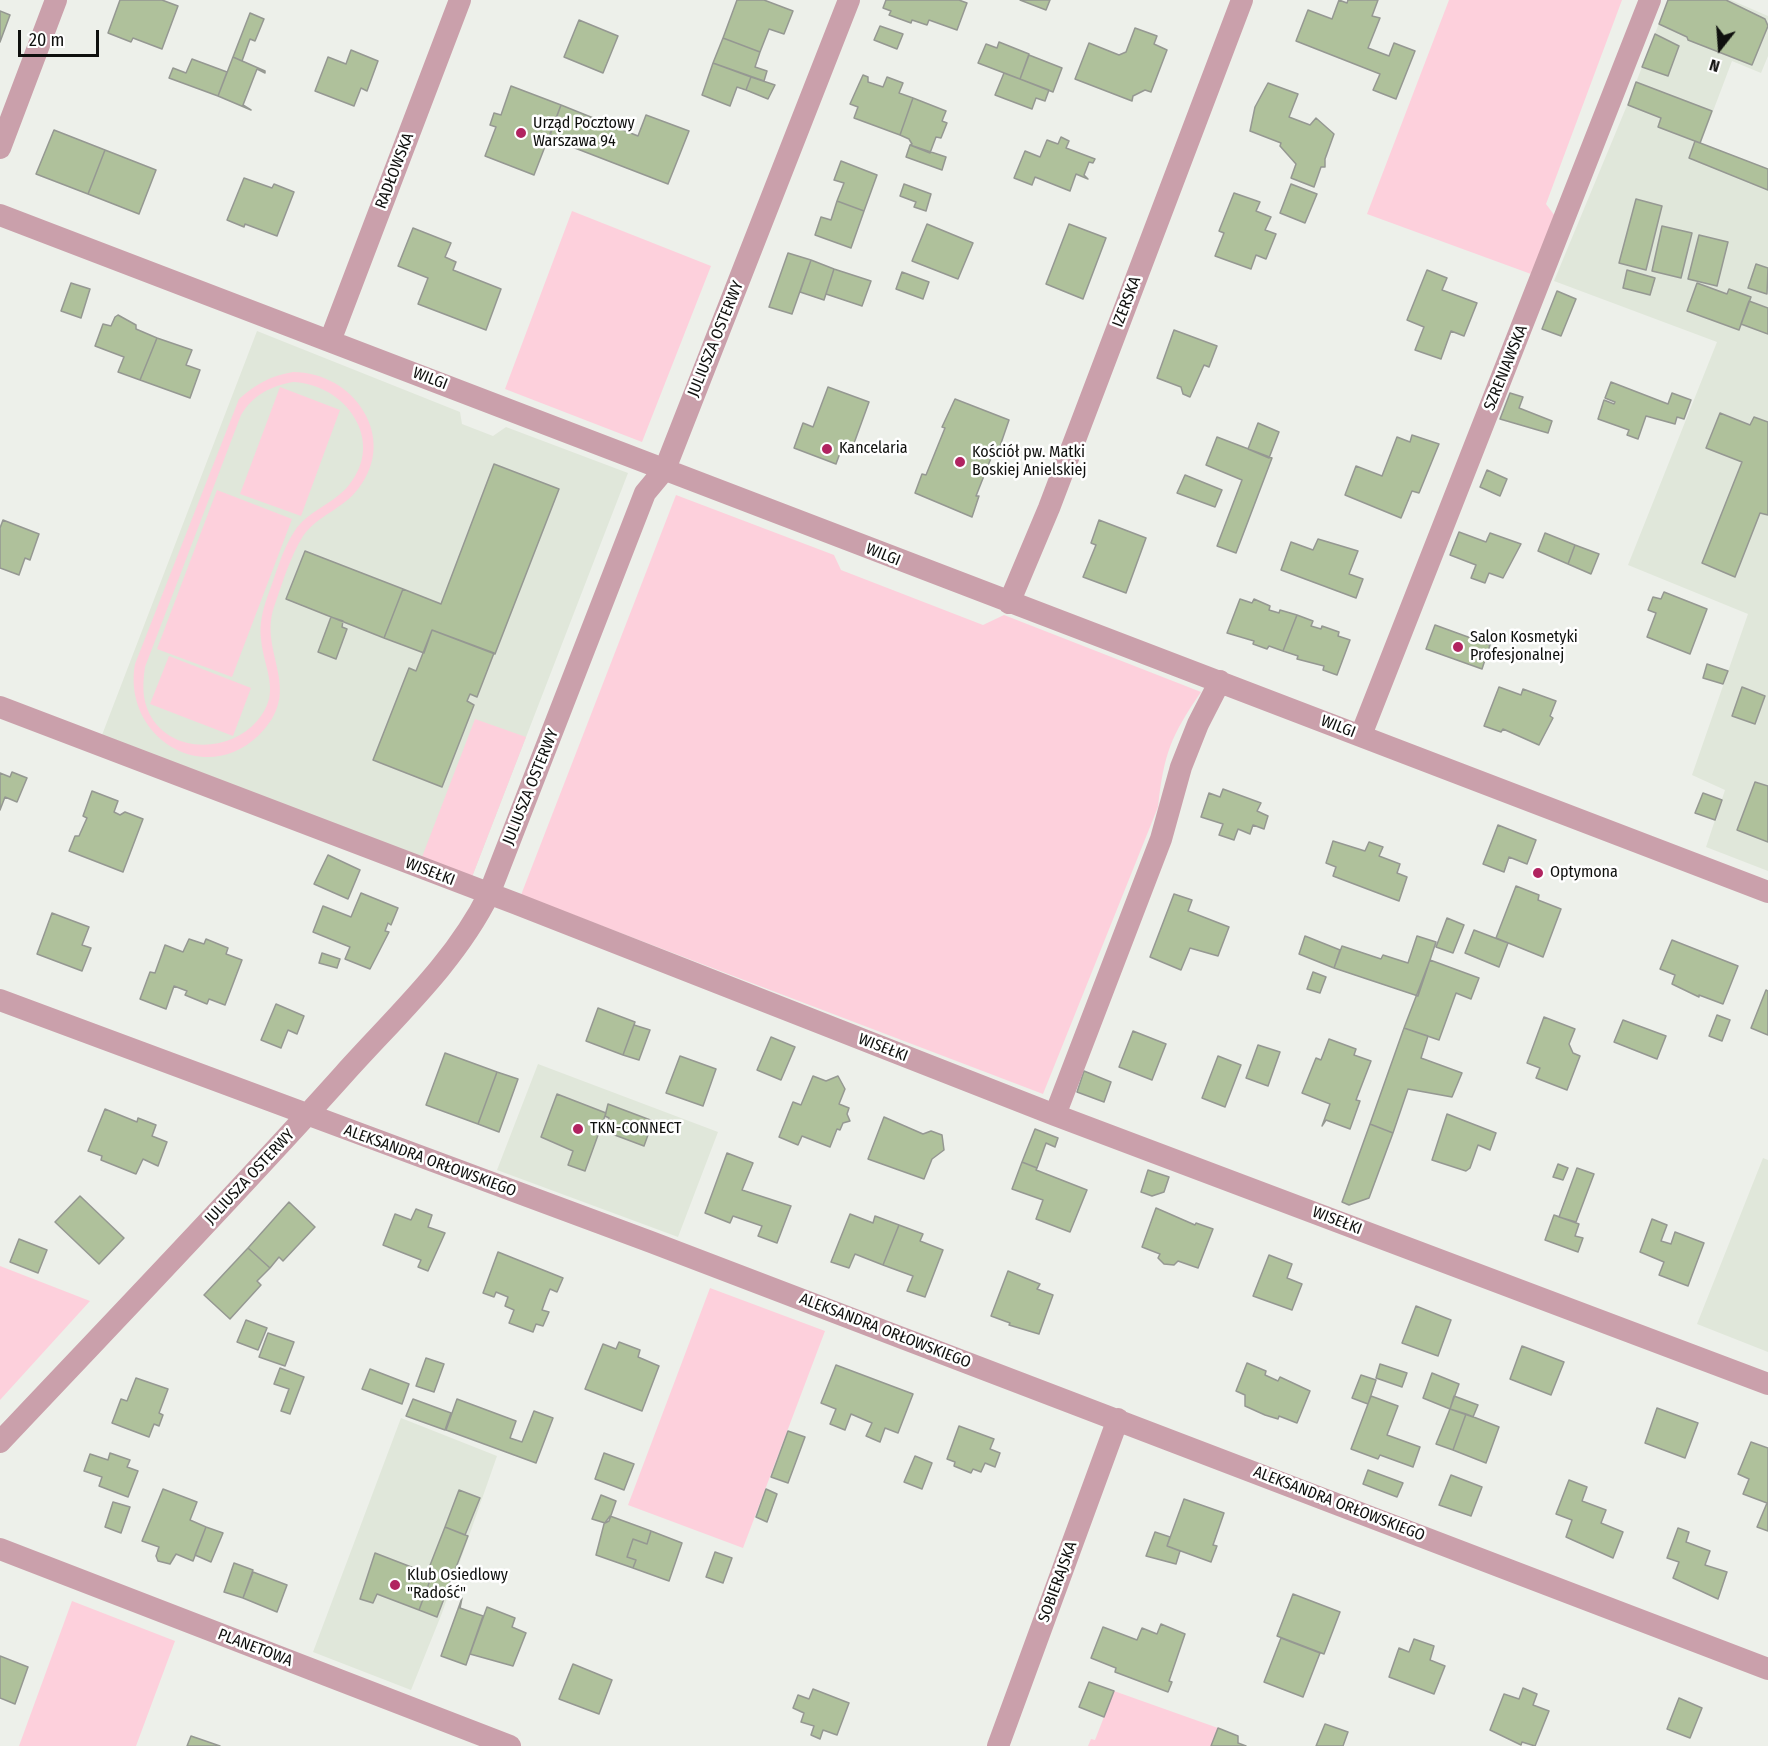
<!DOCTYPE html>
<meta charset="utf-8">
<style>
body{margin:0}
#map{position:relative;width:1768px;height:1746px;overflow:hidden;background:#edf0ea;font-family:"Fira Sans Condensed",sans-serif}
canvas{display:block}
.north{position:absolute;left:1690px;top:18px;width:60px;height:60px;-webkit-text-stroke:4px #fff;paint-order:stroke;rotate:197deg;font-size:16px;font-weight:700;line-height:24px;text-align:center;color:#0f100e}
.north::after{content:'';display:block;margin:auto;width:21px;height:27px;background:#0f100e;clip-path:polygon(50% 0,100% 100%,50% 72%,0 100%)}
.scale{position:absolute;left:18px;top:30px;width:81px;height:27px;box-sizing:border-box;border:3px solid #0f100e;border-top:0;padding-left:8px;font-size:18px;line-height:21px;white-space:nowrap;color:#0f100e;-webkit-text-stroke:4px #fff;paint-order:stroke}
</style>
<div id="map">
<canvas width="1768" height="1746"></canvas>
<div class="north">N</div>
<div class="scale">20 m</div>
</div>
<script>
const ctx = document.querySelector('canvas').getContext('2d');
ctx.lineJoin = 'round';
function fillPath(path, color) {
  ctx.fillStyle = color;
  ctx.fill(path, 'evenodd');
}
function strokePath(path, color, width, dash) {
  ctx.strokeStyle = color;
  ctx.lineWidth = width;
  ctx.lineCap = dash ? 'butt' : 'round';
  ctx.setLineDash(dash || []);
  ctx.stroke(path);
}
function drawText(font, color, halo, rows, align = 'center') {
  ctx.font = font + ' "Fira Sans Condensed",sans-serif';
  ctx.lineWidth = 5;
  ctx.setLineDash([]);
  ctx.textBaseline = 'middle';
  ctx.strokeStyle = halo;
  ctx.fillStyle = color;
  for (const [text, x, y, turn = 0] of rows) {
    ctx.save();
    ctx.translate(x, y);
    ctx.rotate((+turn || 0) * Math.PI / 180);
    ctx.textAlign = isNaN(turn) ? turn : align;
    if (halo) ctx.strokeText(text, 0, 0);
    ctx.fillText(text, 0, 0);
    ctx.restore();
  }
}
fillPath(new Path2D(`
 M1668,0H1731L1768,16V56L1761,73L1732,61L1701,143L1768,169V871L1706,847L1725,790L1692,775L1748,614L1628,565L1717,342L1554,281L1628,103Z
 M257,331L460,412L462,424L493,436L506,427L628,473L472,877L102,735Z
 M538,1064L718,1132L678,1237L497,1170Z
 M1763,1158L1768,1160V1352L1697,1324Z
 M401,1418L497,1456L442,1613L411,1690L313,1652Z`), '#e0e7da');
fillPath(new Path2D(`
 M1449,0H1622L1546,204L1555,216L1531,274L1367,214Z
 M572,211L711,266L642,442L505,389Z
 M293,372C354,372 399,438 358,489C343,509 318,515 303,536C290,557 282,584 274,607C258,654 306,690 258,736C203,788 122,736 135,664L239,399C256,384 270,376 293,372ZM293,382C345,384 386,440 349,485C334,504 308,510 294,532C282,550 276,574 268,595C263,609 259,624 261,639C264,671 282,692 257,721C228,755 164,754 147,708C142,695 143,681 145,667L241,415C253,395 271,386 293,382Z
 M280,387L340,410L301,516L240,494Z
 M217,490L292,519L232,677L157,649Z
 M676,495L834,555L841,570L983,625L1004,615L1201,692C1171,736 1164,753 1158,807L1043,1094L521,895Z
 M169,656L251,688L233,736L150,704Z
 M475,719L526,737L472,877L422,857Z
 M0,1266L90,1301L0,1400Z
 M710,1288L825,1331L743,1548L628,1505Z
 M72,1601L175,1641L136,1746H19Z
 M1114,1691L1218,1728L1211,1746H1088L1091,1739L1095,1740Z`), '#fdd0dc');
const building = new Path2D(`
 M120,0H162L178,6L162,49L133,38L131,42L108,33Z
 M737,0H764L793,11L784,34L769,29L760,52L723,38Z
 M886,0H959L967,3L957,30L929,20L927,25L912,20L911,23L889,15L891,11L883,8Z
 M1020,0H1050L1046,10Z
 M1339,0L1347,3L1348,0H1378L1372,16L1380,18L1368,48L1389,56L1394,43L1415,51L1396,99L1373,90L1380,74L1296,41L1308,10L1332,19Z
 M1668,0H1726L1765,19L1768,26L1752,65L1688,40L1687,37L1659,24Z
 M0,11L10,15L0,42Z
 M250,13L264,19L255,41L250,39L242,61L233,57Z
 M579,20L618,36L603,73L564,57Z
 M880,26L903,34L897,49L874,40Z
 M1135,28L1157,36L1154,44L1167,50L1151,92L1145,90L1133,96L1132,101L1075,79L1089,43L1119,55L1126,52Z
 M1655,34L1679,46L1668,76L1642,67Z
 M723,38L760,52L755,67L767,71L764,81L713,63Z
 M999,42L1029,54L1020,79L978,63L986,44L997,48Z
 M351,50L378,61L367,91L361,88L354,106L315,91L328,57L346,64Z
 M1029,55L1062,68L1053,92L1020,79Z
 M233,57L265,71V73L257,69L243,105L251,110L218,96Z
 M192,59L227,72L218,96L169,78L173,68L186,73Z
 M713,63L751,77L746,90L737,87L730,106L702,95Z
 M1004,73L1049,90L1045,101L1036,98L1032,109L995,95Z
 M863,75L868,77V82L883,87L887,77L903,83L899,93L913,98L900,135L854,118L858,107L850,104Z
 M751,77L775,85L768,99L746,90Z
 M1636,82L1712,111L1700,143L1658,127L1661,118L1628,105Z
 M1268,83L1298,94L1289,117L1310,125L1316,118L1334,134L1325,159V167H1321L1314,187L1291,178L1296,164L1280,146L1281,143L1250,131L1255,107Z
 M511,86L561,105L534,175L485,156L496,127L490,125L494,113L501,115Z
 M913,98L946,111L942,121L947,123L941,138L936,137L930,153L910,145L912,144L909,139L900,135Z
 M561,105L638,136L646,115L689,131L668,184L549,138Z
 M54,130L105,150L88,194L36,174Z
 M1061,137L1069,141L1066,148L1095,159L1093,163L1089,162L1084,175L1088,179L1076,174L1070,191L1035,177L1032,185L1014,178L1025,151L1040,157L1047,140L1058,144Z
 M1695,141L1768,169V190L1689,158Z
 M910,145L946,157L942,170L906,157Z
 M105,150L156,170L139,214L88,194Z
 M841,161L877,175L864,211L837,201L844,183L834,180Z
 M244,178L272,188L274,184L294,192L277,236L245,224L244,227L227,220Z
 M904,184L931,194L926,211L914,207L916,202L900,196Z
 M1291,184L1317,194L1305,223L1280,213Z
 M1234,193L1260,202L1256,211L1271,217L1265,230L1276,234L1266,259L1256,255L1251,269L1215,256L1224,233L1219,231Z
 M1636,199L1662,206L1646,270L1619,263Z
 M837,201L864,211L851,248L815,235L821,217L831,220Z
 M927,224L973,243L958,279L912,261Z
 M1069,224L1106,238L1083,299L1046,284Z
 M1662,226L1692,233L1681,278L1652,271Z
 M413,228L451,243L445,257L456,262L453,270L501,289L486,330L418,304L428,278L398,266Z
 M1699,235L1728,242L1717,286L1688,279Z
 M788,253L811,260L792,314L769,307Z
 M811,260L834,269L824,300L800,292Z
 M1756,264L1768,268L1767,294L1748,288Z
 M834,269L871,281L862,306L826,294Z
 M1427,270L1447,278L1442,290L1477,303L1464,336L1451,331L1441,359L1415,350L1424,327L1407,320Z
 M1627,270L1655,278L1650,295L1623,288Z
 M902,272L929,282L923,299L896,289Z
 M71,283L90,289L81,318L61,311Z
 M1697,283L1727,294L1729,289L1751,297L1739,330L1687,311Z
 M1557,291L1576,299L1561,336L1542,329Z
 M1749,301L1768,308V334L1741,324Z
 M118,315L136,325V329L157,338L140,380L118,372L124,357L95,346L103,324L111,326L115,317Z
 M1174,330L1217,346L1209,367L1204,365L1190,397L1183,394L1181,387L1157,378Z
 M157,338L192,350L186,365L200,370L190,398L140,380Z
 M1611,382L1668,404L1672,393L1691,400L1684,419L1677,417L1675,424L1646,416L1638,439L1627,435L1629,430L1598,419L1604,400L1614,404L1615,402L1605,398Z
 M828,387L869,402L853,446L844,442L836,464L794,448L803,423L813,427Z
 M1510,393L1523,397L1519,408L1552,421L1548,433L1500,419Z
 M955,399L1009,420L999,449L995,448L976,496H979L972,517L915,493L922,474L926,475L945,428L942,427Z
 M1720,413L1750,425L1754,417L1768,422V515L1760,513L1735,577L1702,563L1742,462L1706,448Z
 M1258,423L1279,432L1269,458L1248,449Z
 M1412,435L1439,444L1419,493L1412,491L1401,518L1345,495L1356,466L1382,476L1397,437L1410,442Z
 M1217,437L1272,458L1236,553L1217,546L1242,480L1206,465Z
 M494,464L559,489L495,654L432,630L424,653L384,638L403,589L441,604Z
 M1487,470L1507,479L1500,496L1480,487Z
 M1185,475L1222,490L1215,507L1177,493Z
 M3,520L39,534L30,560L25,558L19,575L0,568V528Z
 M1099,520L1146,538L1126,593L1083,577L1096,545L1091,543Z
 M1459,532L1486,542L1490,533L1521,544L1503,578L1489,573L1485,583L1471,578L1476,565L1450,555Z
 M1545,533L1575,545L1568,564L1538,551Z
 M1318,539L1358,551L1349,574L1363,579L1356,598L1281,570L1291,542L1313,550Z
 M1575,545L1599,554L1591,574L1568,564Z
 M305,551L403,589L384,638L286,599Z
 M1664,592L1707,609L1690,654L1647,637L1656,613L1648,610L1653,597L1661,599Z
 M1240,599L1252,603L1254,599L1270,606L1269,610L1279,613L1280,610L1297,615L1283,651L1269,646L1267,649L1253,644L1254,641L1227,633Z
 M1297,615L1313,621L1311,626L1321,629L1322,626L1339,632L1338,636L1350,640L1337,675L1323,670L1324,666L1297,659L1298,656L1283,651Z
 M331,617L343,621L342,627L347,629L336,659L318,652Z
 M1435,625L1490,645L1482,669L1426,649Z
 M432,630L494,653L477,697L470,694L467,701L474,705L442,787L373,760L409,668L416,671Z
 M1707,664L1728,671L1723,684L1703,678Z
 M1499,687L1521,695L1523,689L1556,701L1550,716L1553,718L1539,745L1503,729L1501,732L1484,726Z
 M1742,687L1765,696L1755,724L1732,716Z
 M12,772L27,778L17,802L5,797L0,810V773L10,777Z
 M1755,782L1768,786V842L1737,830Z
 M1223,789L1261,803L1257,811L1268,816L1264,829L1253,825L1250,834L1238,829L1234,840L1219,835L1223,824L1201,817L1209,793L1220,797Z
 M92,791L118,801L114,812L120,815L125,812L143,819L123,872L69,851L75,836H79L87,818L83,816Z
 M1703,793L1722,800L1715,820L1695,813Z
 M1498,825L1536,840L1527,864L1509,857L1504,872L1483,864Z
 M1333,841L1365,851L1369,842L1383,847L1379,856L1400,864L1397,873L1407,877L1399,901L1333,876L1336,867L1326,863Z
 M328,855L360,870L348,899L314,884Z
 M1516,886L1539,895L1538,900L1561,909L1543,957L1496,938Z
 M361,893L398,908L391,925L388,923L385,931L389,932L370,969L345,959L350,947L313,932L323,906L351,917Z
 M1174,894L1192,900L1188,911L1229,927L1218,956L1190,948L1181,970L1150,957Z
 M52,913L89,927L82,945L91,948L82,971L37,954Z
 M1447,918L1464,925L1453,953L1436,947Z
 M1474,930L1508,943L1499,967L1465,953Z
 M1305,936L1340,950L1334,968L1299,954Z
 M1417,936L1436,942L1418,996L1334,968L1342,946L1381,959L1383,955L1408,963Z
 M189,939L204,944L206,939L228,948L226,954L242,960L225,1005L209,999L207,1004L185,995L187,991L174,986L166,1009L140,999L150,972L155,973L165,945L183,952Z
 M1672,940L1738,966L1723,1004L1699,995V997L1672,984L1675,975L1660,969Z
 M322,953L340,959L337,968L319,963Z
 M1430,960L1479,978L1471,999L1456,993L1439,1040L1404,1028Z
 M1313,972L1326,977L1320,993L1307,989Z
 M1766,990L1768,991V1035L1751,1028Z
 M276,1004L304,1016L297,1034L288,1030L281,1048L261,1040Z
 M598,1008L635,1022L623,1055L586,1041Z
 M1717,1015L1730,1020L1722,1041L1709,1036Z
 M1544,1017L1575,1029L1569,1044L1573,1053L1580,1056L1567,1090L1536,1078L1540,1068L1527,1063Z
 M1623,1020L1666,1036L1657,1059L1614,1042Z
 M634,1025L650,1030L639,1060L623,1055Z
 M1404,1028L1428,1036L1421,1058L1462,1073L1452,1097L1408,1089L1393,1133L1370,1124Z
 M1133,1031L1166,1044L1152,1080L1119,1067Z
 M771,1037L795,1047L781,1080L757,1070Z
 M1329,1039L1356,1049L1354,1055L1371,1061L1356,1100L1360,1101L1350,1129L1326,1120L1322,1126L1330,1104L1302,1093L1316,1058L1321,1060Z
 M1258,1045L1280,1052L1268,1086L1246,1078Z
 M445,1053L497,1072L478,1124L426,1105Z
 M680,1056L716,1069L703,1106L666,1093Z
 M1218,1056L1241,1065L1225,1107L1202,1098Z
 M1084,1071L1111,1082L1104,1102L1077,1092Z
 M497,1072L518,1079L499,1132L478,1124Z
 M813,1076L826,1081L838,1076L845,1089L839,1104L849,1108L847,1114L850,1121L843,1123L840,1130L837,1129L830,1147L802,1136L798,1145L779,1137L793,1102L801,1105Z
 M557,1094L606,1113L585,1171L568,1165L573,1151L541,1137Z
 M608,1104L653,1121L644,1146L604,1131L609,1118L605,1116Z
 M105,1109L137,1122L138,1118L156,1125L152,1136L167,1142L158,1166L143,1159L136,1174L101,1160L102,1156L88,1151Z
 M1447,1114L1496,1133L1490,1150L1478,1145L1470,1168L1466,1171L1432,1160Z
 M884,1117L923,1134L931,1131L942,1135L944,1150L932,1159L924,1179L868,1159Z
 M1370,1124L1393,1133L1369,1198L1349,1205L1342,1202Z
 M1035,1129L1058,1138L1055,1147L1046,1143L1037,1168L1022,1162Z
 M727,1153L753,1163L742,1190L791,1206L777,1243L758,1236L762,1226L733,1216L730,1223L705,1213Z
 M1022,1162L1037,1168L1036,1170L1087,1190L1070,1232L1036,1219L1043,1200L1012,1189Z
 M1558,1164L1568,1168L1563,1180L1553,1177Z
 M1577,1168L1594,1174L1576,1222L1559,1217Z
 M1148,1170L1169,1177L1164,1192L1152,1196L1141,1192Z
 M80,1196L124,1238L99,1264L55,1222Z
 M289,1202L315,1227L283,1261L279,1257L270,1268L248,1248Z
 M1156,1208L1195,1225L1196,1223L1213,1229L1198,1268L1178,1261L1174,1265L1164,1264L1158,1258L1160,1254L1142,1247Z
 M416,1209L432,1215L428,1227L445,1233L428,1271L418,1267L421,1260L383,1245L395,1214L411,1220Z
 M850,1214L873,1223L875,1216L899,1225L883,1265L855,1254L849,1268L831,1262Z
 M1554,1215L1579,1224L1575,1236L1583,1238L1578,1252L1545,1240Z
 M1652,1219L1667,1225L1661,1241L1671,1244L1675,1232L1704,1243L1688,1286L1659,1275L1664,1262L1640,1252Z
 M899,1225L923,1234L920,1241L943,1250L925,1297L907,1291L913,1276L883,1265Z
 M19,1239L47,1250L38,1273L10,1262Z
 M248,1248L270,1268L257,1281L261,1285L230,1319L204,1295Z
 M498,1252L563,1278L557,1292L550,1289L547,1296L542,1310L549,1312L543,1326L536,1324L533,1332L509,1323L514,1310L505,1306L508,1297L496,1292L494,1297L483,1293Z
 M1269,1255L1292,1264L1287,1278L1302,1284L1292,1310L1253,1296Z
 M1008,1271L1040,1284L1037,1289L1053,1295L1039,1334L1009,1325L1010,1323L991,1316Z
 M1416,1306L1451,1320L1438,1356L1402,1343Z
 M246,1320L267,1328L258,1350L237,1342Z
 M268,1333L294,1342L285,1366L259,1357Z
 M619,1342L640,1350L638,1357L659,1366L642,1411L585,1389L603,1344L616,1349Z
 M1522,1346L1564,1362L1551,1395L1510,1379Z
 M426,1358L444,1364L434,1392L416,1386Z
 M1247,1363L1266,1371L1265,1375L1278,1381L1280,1377L1310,1391L1297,1423L1279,1416L1278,1419L1265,1415L1245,1406V1395L1236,1391Z
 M1380,1364L1407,1373L1402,1387L1376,1378Z
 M836,1365L913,1394L898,1433L885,1428L880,1442L866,1436L872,1423L851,1414L845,1430L830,1424L836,1409L821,1403Z
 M280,1368L304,1377L290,1414L281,1411L289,1389L274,1384Z
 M370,1369L409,1384L402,1404L362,1389Z
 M1432,1373L1459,1384L1450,1409L1423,1398Z
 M1361,1375L1376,1380L1368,1404L1352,1398Z
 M136,1378L168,1389L159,1413L163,1415L159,1426L154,1424L149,1437L112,1423L121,1399L127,1401Z
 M1371,1396L1398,1406L1387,1435L1420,1447L1413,1467L1380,1455L1378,1459L1351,1449Z
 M1454,1396L1478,1405L1473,1417L1450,1409Z
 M413,1399L451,1413L445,1430L406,1416Z
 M457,1399L516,1421L510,1438L522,1442L534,1411L553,1418L536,1463L446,1430Z
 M1657,1408L1698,1423L1685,1458L1645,1443Z
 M1450,1409L1466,1414L1453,1450L1436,1444Z
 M1466,1414L1499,1427L1486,1463L1453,1450Z
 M959,1426L994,1439L990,1449L1000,1453L995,1467L985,1463L981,1472L973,1469L971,1473L954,1466L955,1462L947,1459Z
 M788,1431L805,1437L788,1483L771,1477Z
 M1751,1442L1768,1448V1531L1757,1527L1767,1503L1743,1494L1749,1479L1738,1474Z
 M110,1453L130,1460L127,1467L138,1471L128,1497L99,1486L102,1477L84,1471L90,1454L108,1460Z
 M604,1453L634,1464L624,1490L595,1479Z
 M915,1456L932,1463L922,1489L904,1482Z
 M1368,1470L1403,1483L1397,1497L1363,1484Z
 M1451,1475L1482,1487L1471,1516L1439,1505Z
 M1569,1480L1587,1487L1582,1501L1606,1510L1601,1523L1623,1532L1613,1558L1566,1537L1572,1520L1556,1514Z
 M163,1489L197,1502L190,1520L206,1527L193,1561L176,1554L170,1564L158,1561L156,1556L159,1547L142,1541Z
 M766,1489L777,1494L767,1522L756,1517Z
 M459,1490L480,1498L465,1535L445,1527Z
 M601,1495L616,1501L609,1521L605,1523L592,1519Z
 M1184,1499L1224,1513L1213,1545L1217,1546L1211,1562L1167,1546Z
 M113,1502L130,1507L121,1533L105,1527Z
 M610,1516L651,1531L647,1544L633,1539L627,1557L636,1560L633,1568L596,1555L604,1524Z
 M206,1527L223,1533L211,1562L195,1555Z
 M445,1527L468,1536L437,1617L419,1610L432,1575L427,1573Z
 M1678,1528L1689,1532L1686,1542L1710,1551L1705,1565L1727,1572L1718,1599L1673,1578L1679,1562L1667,1558Z
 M651,1531L682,1543L669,1581L633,1568L636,1560L627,1557L633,1539L647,1544Z
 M1155,1532L1170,1537L1167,1546L1180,1551L1176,1564L1146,1556Z
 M715,1552L732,1558L723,1583L706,1577Z
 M375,1553L432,1575L419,1610L377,1594L373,1603L360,1599Z
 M234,1563L253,1570L243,1598L224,1592Z
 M253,1572L287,1585L277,1612L243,1598Z
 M1293,1594L1340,1612L1324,1654L1277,1636Z
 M462,1598L460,1608L483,1616L466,1665L441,1656Z
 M487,1607L515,1618L512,1627L526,1633L513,1666L470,1654Z
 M1161,1624L1185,1634L1169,1681L1172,1682L1168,1692L1115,1672L1116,1668L1091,1658L1103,1627L1137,1640L1142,1628L1157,1634Z
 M1281,1638L1320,1653L1303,1697L1264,1682Z
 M1414,1639L1434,1646L1430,1660L1445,1666L1434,1694L1389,1677L1399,1648L1409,1652Z
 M0,1656L28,1667L15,1704L0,1698Z
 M573,1664L612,1680L599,1714L559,1699Z
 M1089,1682L1114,1691L1104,1717L1079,1707Z
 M1523,1688L1537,1694L1533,1705L1549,1711L1535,1746L1522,1742L1521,1745L1490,1730L1504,1694L1519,1699Z
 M813,1689L849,1703L837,1735L823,1730L820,1739L811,1735L814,1726L801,1722L804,1713L793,1708L798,1695L809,1699Z
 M1679,1698L1702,1708L1690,1738L1667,1729Z
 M1325,1724L1348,1732L1343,1746H1316Z
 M1218,1728L1238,1736V1743L1246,1746H1211Z
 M191,1736L220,1746H187Z`);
fillPath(building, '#afc19b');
strokePath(building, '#959892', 1.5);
strokePath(new Path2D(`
 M0,148L56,0
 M0,215L1768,892
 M330,341L460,0
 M1009,603L1049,508L1242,0
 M0,707L517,904L1055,1115L1768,1384
 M1361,735L1650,0
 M0,1000L651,1242L1768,1669
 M1055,1115L1161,839L1181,767L1198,724L1220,681
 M0,1442C115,1320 232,1199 344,1074C395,1017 455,963 489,894L645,493L665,469L849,0
 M0,1549L510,1746
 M998,1746L1118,1419`), '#caa0ab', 22);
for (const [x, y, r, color] of [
 [521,133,6,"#b12460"],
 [827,449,6,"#b12460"],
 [960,462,6,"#b12460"],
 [1458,647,6,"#b12460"],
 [1538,873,6,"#b12460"],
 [578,1129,6,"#b12460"],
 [395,1585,6,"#b12460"]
]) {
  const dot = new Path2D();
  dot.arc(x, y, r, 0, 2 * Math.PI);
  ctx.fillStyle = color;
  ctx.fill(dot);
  strokePath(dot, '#fff', 2);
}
drawText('16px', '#0f100e', '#fff', [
 ["Urząd Pocztowy",533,124],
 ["Warszawa 94",533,142],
 ["Kancelaria",839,449],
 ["Kościół pw. Matki",972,453],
 ["Boskiej Anielskiej",972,471],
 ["Salon Kosmetyki",1470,638],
 ["Profesjonalnej",1470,656],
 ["Optymona",1550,873],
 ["TKN-CONNECT",590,1129],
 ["Klub Osiedlowy",407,1576],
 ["\"Radość\"",407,1594]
], 'left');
drawText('16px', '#0f100e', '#fff', [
 ["RADŁOWSKA",395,171,-69],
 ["IZERSKA",1127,302,-69],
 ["JULIUSZA OSTERWY",716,339,-68],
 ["SZRENIAWSKA",1506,368,-68],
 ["WILGI",430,379,21],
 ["WILGI",883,555,22],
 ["WILGI",1338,727,21],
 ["JULIUSZA OSTERWY",531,787,-68],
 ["WISEŁKI",430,872,21],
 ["WISEŁKI",883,1048,21],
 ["ALEKSANDRA ORŁOWSKIEGO",430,1161,20],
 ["JULIUSZA OSTERWY",250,1177,-47],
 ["WISEŁKI",1337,1221,21],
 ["ALEKSANDRA ORŁOWSKIEGO",885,1331,21],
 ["ALEKSANDRA ORŁOWSKIEGO",1339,1504,21],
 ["SOBIERAJSKA",1058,1582,-70],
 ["PLANETOWA",255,1648,21]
]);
</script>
